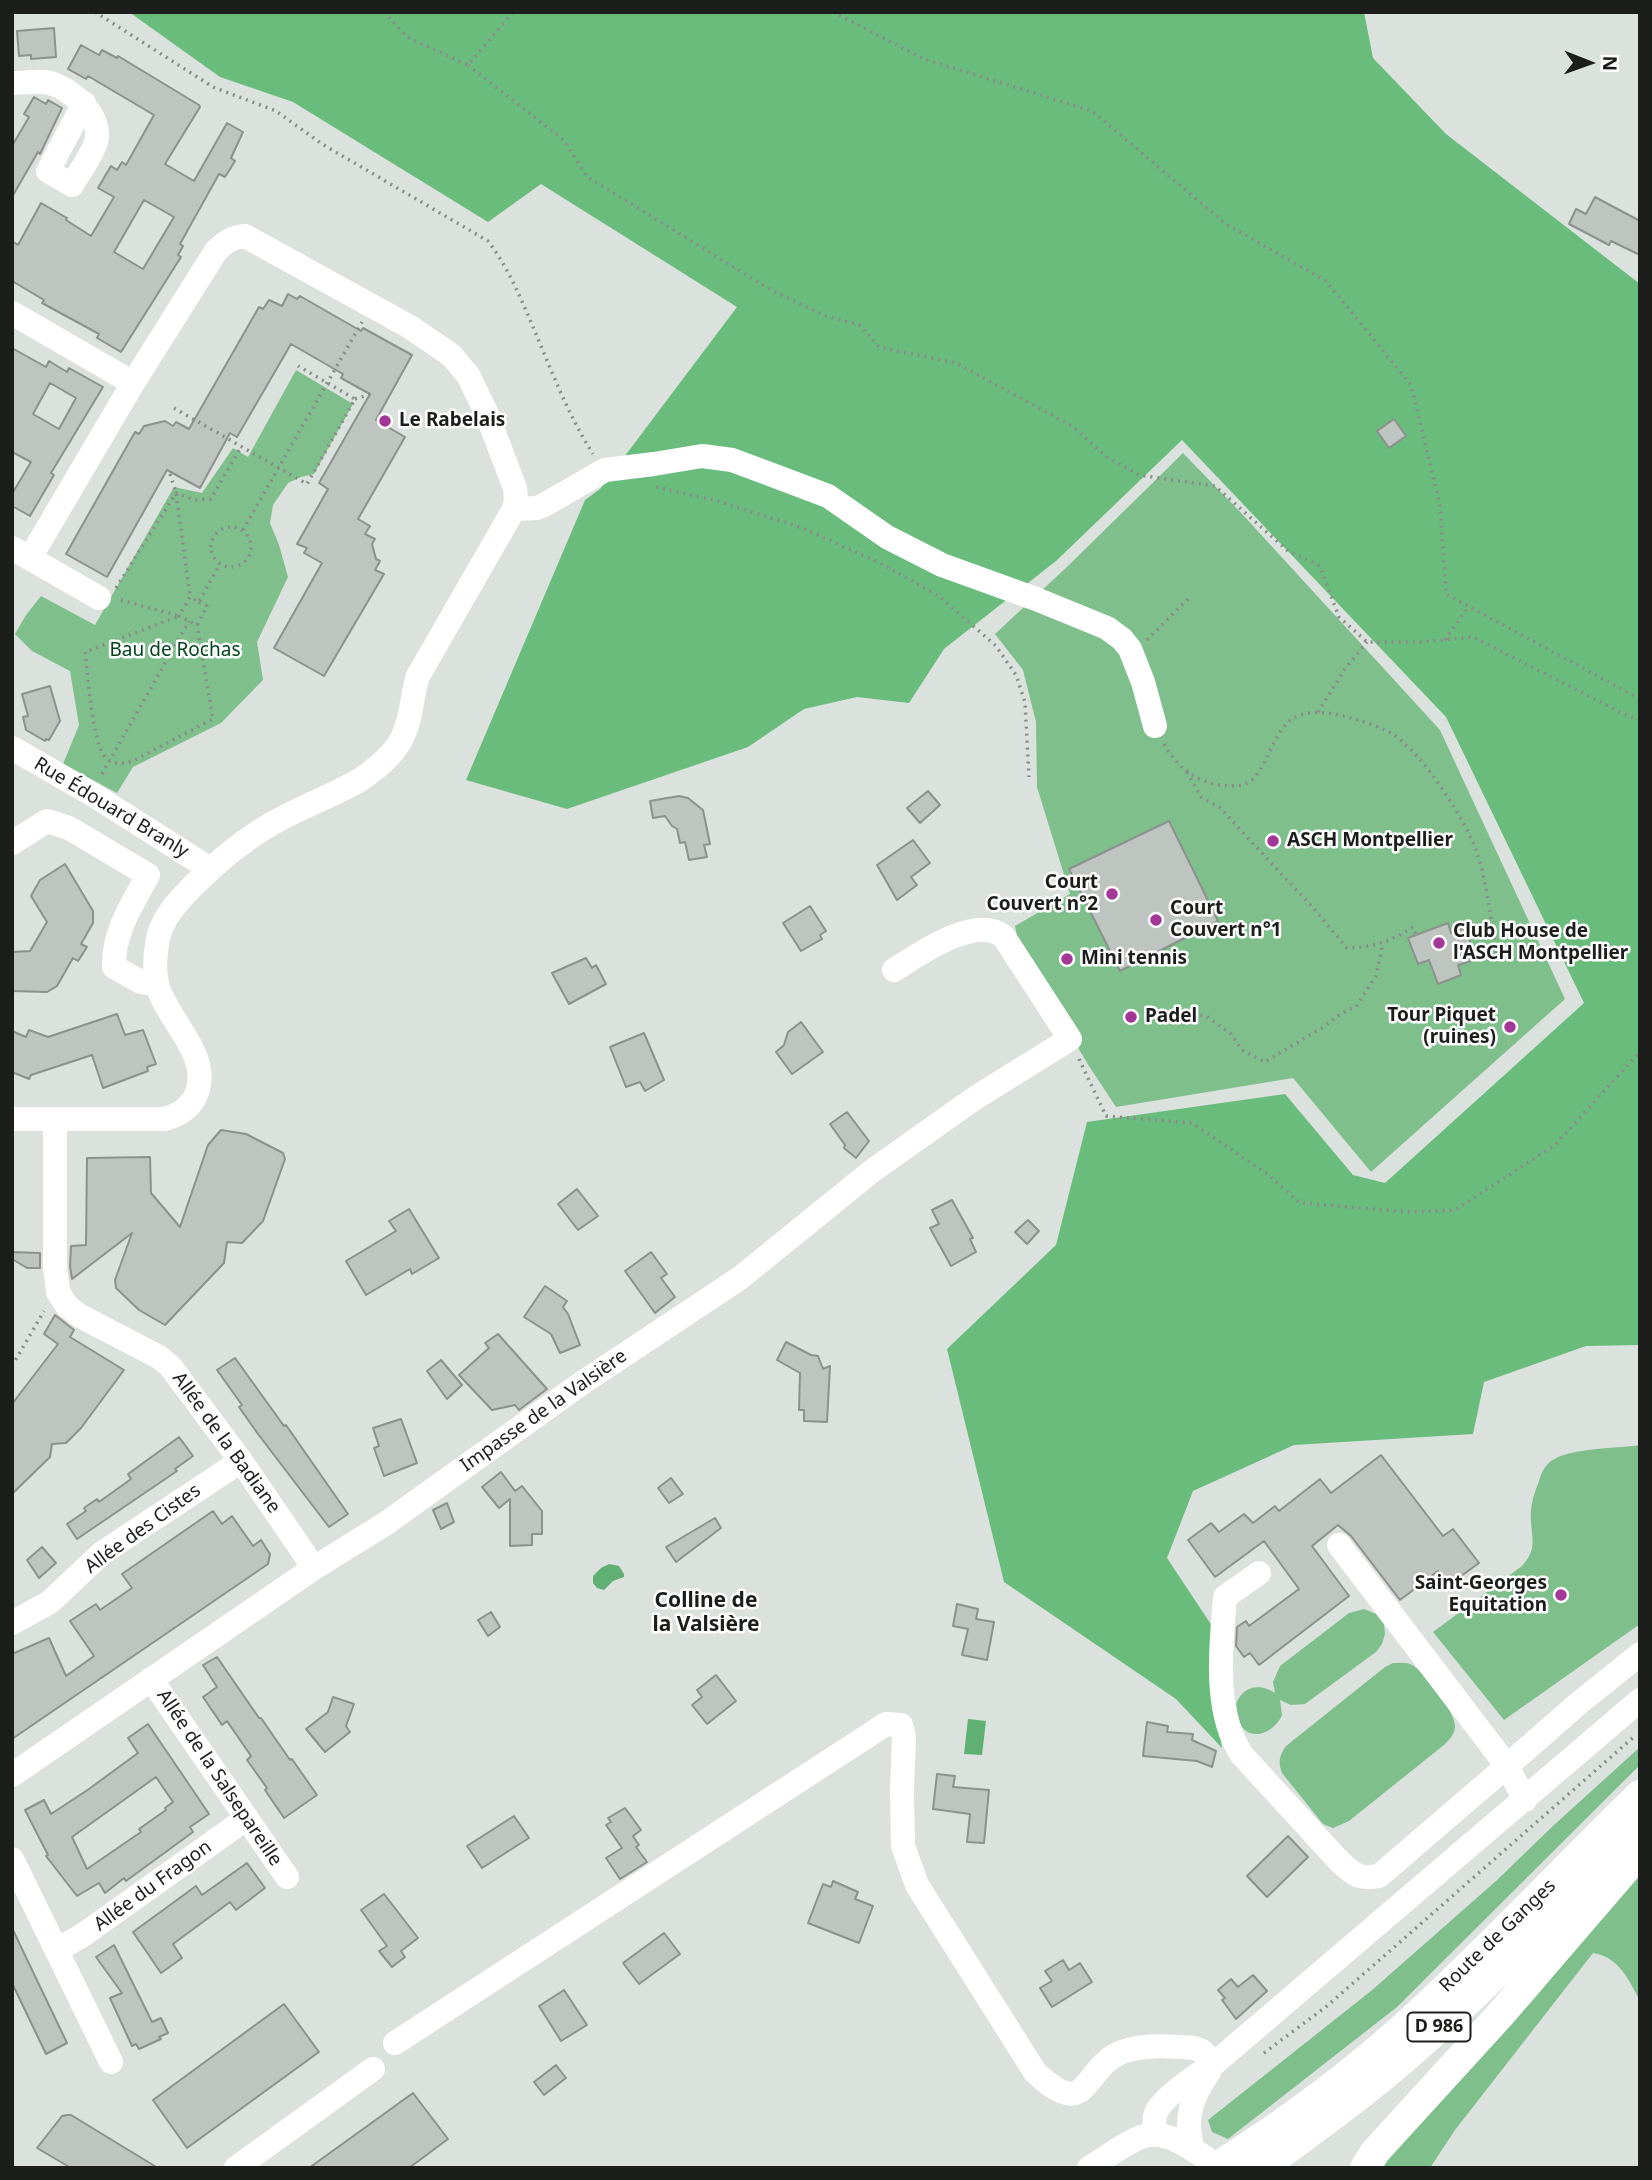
<!DOCTYPE html>
<meta charset="utf-8">
<style>
body{margin:0}
#map{position:relative;width:1652px;height:2180px;overflow:hidden;background:#dbe1dc;font-family:"Noto Sans",sans-serif}
canvas{display:block}
.frame{position:absolute;inset:0;border:14px solid #1c1e1c;pointer-events:none}
.north{position:absolute;left:1554px;top:28px;width:70px;height:70px;-webkit-text-stroke:5px #fff;paint-order:stroke;rotate:91deg;font-size:19px;font-weight:700;line-height:28px;text-align:center;color:#1c1e1c}
.north::after{content:'';display:block;margin:auto;width:24px;height:32px;background:#1c1e1c;clip-path:polygon(50% 0,100% 100%,50% 72%,0 100%)}
</style>
<div id="map">
<canvas width="1652" height="2180"></canvas>
<div class="frame"></div>
<div class="north">N</div>
</div>
<script>
const ctx = document.querySelector('canvas').getContext('2d');
ctx.lineJoin = 'round';
function fillPath(path, color) {
  ctx.fillStyle = color;
  ctx.fill(path, 'evenodd');
}
function strokePath(path, color, width, dash) {
  ctx.strokeStyle = color;
  ctx.lineWidth = width;
  ctx.lineCap = dash ? 'butt' : 'round';
  ctx.setLineDash(dash || []);
  ctx.stroke(path);
}
function drawText(font, color, halo, rows, align = 'center') {
  ctx.font = font + ' "Noto Sans",sans-serif';
  ctx.lineWidth = 5;
  ctx.setLineDash([]);
  ctx.textBaseline = 'middle';
  ctx.strokeStyle = halo;
  ctx.fillStyle = color;
  for (const [text, x, y, turn = 0] of rows) {
    ctx.save();
    ctx.translate(x, y);
    ctx.rotate((+turn || 0) * Math.PI / 180);
    ctx.textAlign = isNaN(turn) ? turn : align;
    if (halo) ctx.strokeText(text, 0, 0);
    ctx.fillText(text, 0, 0);
    ctx.restore();
  }
}
fillPath(new Path2D(`
 M296,370L353,404L314,474L301,477L288,483L273,505L270,523L279,545L288,577L257,642L263,680L221,723L133,767L117,793L63,764L79,725L70,671L32,651L15,634L26,615L41,596L95,625L174,487L202,493L233,448L248,457Z
 M1183,453L1244,516L1440,730L1565,999L1371,1172L1293,1078L1116,1107L1089,1066L1020,951L1015,926L1070,894L1037,787L1036,722L1023,670L995,634L1069,565Z
 M1640,1445V1624L1504,1720L1433,1632L1522,1566C1537,1549 1532,1541 1531,1521C1530,1508 1533,1496 1538,1484C1540,1478 1542,1470 1547,1465C1561,1447 1617,1449 1640,1445Z
 M1364,1609L1376,1614L1384,1624L1385,1634L1382,1644L1376,1652L1305,1704L1291,1705L1280,1700L1282,1715C1276,1730 1254,1743 1241,1726C1237,1720 1237,1710 1236,1704C1243,1686 1260,1683 1275,1693L1273,1682L1280,1666L1349,1613Z
 M1393,1663C1399,1663 1405,1662 1410,1664C1423,1669 1455,1712 1455,1726C1455,1734 1450,1739 1444,1745L1349,1821L1333,1828L1323,1824L1282,1773C1278,1762 1279,1756 1286,1746L1385,1667Z
 M1640,1747V1765L1397,2007L1228,2139L1212,2132L1208,2120L1371,1991L1496,1881L1554,1825Z
 M1640,1871V2001C1629,1980 1619,1957 1593,1953L1455,2130L1430,2168H1376L1531,2002Z`), '#7fbf8c');
fillPath(new Path2D(`
 M129,12H1364L1373,58L1446,134L1640,284V1345L1586,1346L1484,1382L1473,1434L1294,1445L1193,1491L1167,1558L1214,1629L1213,1688L1222,1748L1176,1699L1004,1582L947,1349L1056,1245L1087,1122L1285,1094L1353,1175L1385,1183L1584,1003L1446,717L1182,440L1056,561L944,649L909,703L857,697L804,709L748,747L567,809L466,780L585,500L600,489L737,307L541,184L488,222L293,102L220,77Z`), '#6abc7d');
fillPath(new Path2D(`
 M609,1564L619,1566L624,1574V1577L613,1581L604,1590L597,1588L593,1583V1576L601,1568Z
 M968,1719L986,1721L982,1755L964,1754Z`), '#5fb072');
const building = new Path2D(`
 M54,28L56,57L31,59V55L19,56L17,31Z
 M81,45L99,55L102,50L117,58L118,56L199,105L200,107L165,164L194,181L227,123L243,132L231,158L235,161L225,177L219,174L180,244L183,246L178,255L181,257L121,352L97,338L99,334L42,303L44,300L12,281V241L18,245L41,203L67,218L66,220L91,236L114,197L98,188L111,166L117,170L122,162L126,165L154,115L88,76L86,79L68,69ZM144,200L174,217L143,269L114,252Z
 M34,97L46,104L48,100L62,108L40,154L38,152L12,197V146L29,117L24,114Z
 M1595,197L1640,221V255L1611,241L1609,245L1569,224L1576,209L1586,214Z
 M288,294L297,299L300,296L361,331L363,328L412,355L376,420L405,437L358,519L370,526L365,534L375,539L372,544L376,559L380,561L375,570L384,574L324,676L274,648L322,563L304,553L307,548L297,544L328,489L319,483L370,394L341,378L343,374L291,344L237,437L230,433L200,488L167,470L107,577L66,554L135,432L139,434L144,426L165,421L173,426L176,422L189,429L259,307L263,309L269,300L282,306Z
 M12,348L46,367L49,361L67,372L69,368L103,387L51,473L54,475L30,516L12,506V494L31,462L12,452ZM50,383L76,398L59,429L33,414Z
 M1394,419L1406,436L1389,448L1377,431Z
 M50,686L60,721L49,740L46,739L45,741L26,730L23,717L28,716L22,694Z
 M928,791L940,805L920,823L907,808Z
 M679,796L688,798L703,810L710,844L704,845L707,857L689,860L685,842L680,843L677,829L672,826L665,816L653,818L650,801Z
 M1169,821L1218,921L1120,971L1069,869Z
 M913,840L930,863L911,877L917,885L897,900L877,865Z
 M65,864L93,911V923L81,944L87,947L78,961L73,958L57,986L47,992L12,991V952L30,951L47,922L31,896L40,880Z
 M810,906L826,931L820,935L822,939L801,951L783,923Z
 M1448,923L1451,933L1465,928L1471,944L1465,946L1471,961L1458,965L1461,975L1438,984L1429,960L1418,964L1408,938Z
 M586,958L592,968L596,965L606,984L569,1004L552,973Z
 M117,1014L125,1035L143,1030L156,1064L147,1067L148,1071L103,1088L92,1055L31,1075L29,1079L12,1072V1031L26,1037L29,1030L48,1037Z
 M801,1022L823,1052L792,1074L776,1052L784,1045L788,1032Z
 M644,1033L664,1080L645,1091L640,1082L626,1087L610,1047Z
 M847,1112L869,1141L856,1158L844,1148L845,1145L830,1124Z
 M221,1130L246,1134L283,1153L285,1159L263,1221L242,1243L227,1242L224,1263L165,1325L139,1310L116,1288L115,1280L132,1233L72,1279L70,1266L71,1246L86,1245L87,1158L150,1157L151,1193L180,1227L208,1145Z
 M577,1189L598,1216L578,1230L558,1204Z
 M952,1200L973,1238L970,1239L976,1252L951,1266L930,1228L939,1224L932,1210Z
 M409,1209L439,1258L412,1274L410,1269L366,1295L346,1261L396,1231L389,1221Z
 M1028,1220L1039,1231L1027,1244L1015,1232Z
 M12,1252L40,1253V1268H27L12,1259Z
 M651,1252L667,1274L661,1278L675,1297L655,1313L625,1271Z
 M545,1286L567,1301L563,1307L568,1314L580,1345L560,1353L551,1334L524,1317Z
 M55,1315L74,1330L70,1337L124,1370L81,1428L66,1443L52,1444L50,1457L12,1494V1404L58,1344L44,1334Z
 M498,1334L547,1389L519,1410L515,1405L492,1410L459,1375L489,1348L485,1343Z
 M786,1342L811,1355L818,1356L823,1369L830,1366L827,1422L804,1421V1410H799L800,1373L777,1360Z
 M235,1358L284,1426L286,1425L348,1514L329,1527L258,1434L239,1407L242,1405L217,1370Z
 M441,1360L462,1385L447,1399L427,1371Z
 M401,1419L417,1463L384,1476L374,1448L379,1446L373,1428Z
 M179,1437L193,1456L175,1469L177,1471L77,1539L67,1524L86,1511L84,1508L97,1499L99,1502L131,1479L128,1474Z
 M1381,1455L1443,1536L1453,1529L1479,1563L1449,1585L1438,1571L1400,1600L1351,1536L1338,1525L1312,1546L1349,1596L1259,1665L1250,1653L1244,1657L1236,1646L1237,1627L1246,1621L1249,1626L1299,1589L1264,1541L1215,1577L1188,1540L1211,1523L1219,1532L1244,1514L1253,1523L1275,1506L1279,1511L1320,1479L1331,1493Z
 M501,1472L515,1491L522,1486L542,1511V1534H532V1545L510,1546V1499L499,1508L482,1487Z
 M671,1478L683,1494L669,1503L658,1488Z
 M447,1503L454,1522L441,1529L433,1510Z
 M213,1511L222,1524L232,1516L253,1546L261,1540L270,1554L268,1564L12,1739V1654L49,1638L66,1676L94,1656L70,1621L96,1604L100,1610L132,1588L122,1574Z
 M715,1518L721,1528L676,1562L666,1547Z
 M42,1547L56,1563L39,1578L27,1560Z
 M957,1604L978,1609L976,1619L994,1622L987,1660L962,1655L968,1629L953,1626Z
 M491,1612L500,1627L488,1636L478,1620Z
 M217,1657L259,1718H261L290,1760L292,1759L317,1795L284,1818L265,1790L267,1788L247,1760L251,1756L227,1721L222,1725L203,1697L217,1687L203,1665Z
 M716,1675L736,1701L707,1724L692,1705L702,1697L697,1690Z
 M333,1697L354,1704L346,1726L350,1732L325,1752L306,1729L328,1712Z
 M1147,1722L1168,1726L1167,1732L1193,1734L1192,1740L1216,1751L1212,1767L1197,1761L1143,1756Z
 M148,1724L209,1814L190,1827L193,1832L126,1881L124,1878L105,1893L99,1883L77,1896L46,1856L48,1855L25,1810L44,1800L51,1814L89,1789L138,1753L128,1738ZM156,1777L173,1802L165,1808L166,1810L139,1829L141,1832L87,1869L72,1837Z
 M937,1774L955,1776L953,1787L989,1790L984,1843L967,1842L970,1814L933,1809Z
 M625,1808L641,1830L633,1836L639,1845L636,1847L647,1862L620,1879L606,1858L622,1848L606,1825L611,1822L608,1818Z
 M514,1816L529,1838L482,1868L467,1846Z
 M1288,1836L1308,1857L1267,1897L1247,1876Z
 M247,1863L265,1888L236,1910L230,1902L173,1944L182,1958L161,1973L133,1932L196,1886L202,1895Z
 M833,1881L858,1892L855,1899L873,1906L859,1943L808,1923L823,1884L831,1887Z
 M384,1894L418,1938L401,1951L405,1957L392,1967L379,1951L387,1946L361,1910Z
 M12,1928L67,2043L46,2054L12,1983Z
 M664,1933L680,1954L639,1984L623,1963Z
 M114,1945L152,2022L161,2018L168,2033L159,2037L161,2039L139,2049L136,2044L132,2046L110,1998L122,1993L96,1957Z
 M1063,1960L1069,1970L1080,1963L1092,1982L1052,2007L1040,1988L1052,1981L1045,1971Z
 M1253,1975L1267,1991L1236,2019L1222,2000L1225,1998L1218,1990L1231,1979L1238,1987Z
 M564,1990L587,2025L561,2041L539,2006Z
 M284,2004L319,2052L187,2148L153,2100Z
 M556,2065L566,2078L544,2095L534,2082Z
 M413,2093L448,2139L409,2168H309Z
 M67,2115H71L158,2168H71L37,2148L62,2116Z`);
fillPath(building, '#bec4bf');
strokePath(building, '#8c918d', 2);
strokePath(new Path2D(`
 M95,12L213,87L276,111L322,144L488,241C507,266 519,294 531,322C550,367 567,413 593,454
 M384,12L407,37L468,65L513,12
 M833,12L924,59L1092,111L1226,224L1326,281L1411,385L1440,505L1446,594L1640,699
 M468,65L565,141L586,176L771,290L826,316L860,325L879,347L956,363L1072,426L1107,457L1139,475L1215,486L1288,551L1320,566L1339,617L1367,642H1422L1473,637L1630,717L1640,719
 M355,399L371,394
 M174,408L307,484L355,399L298,366
 M170,474L176,493L190,596
 M656,487L718,501L802,528L878,562L939,596L996,646L1016,675L1025,702L1029,777
 M211 547a20 20 0 1 1 40 0a20 20 0 1 1-40 0Z
 M243,530L362,322
 M116,588L176,493L194,500L211,499L241,447
 M121,600L179,616L85,652C88,673 92,746 107,759C115,765 124,764 133,761L213,719L197,625
 M199,602L207,606L197,625L179,616L190,597L199,602L220,564
 M1147,640L1189,598
 M1445,640L1468,607
 M1318,712L1345,669L1367,642
 M1164,744C1178,770 1202,786 1232,786C1236,785 1240,786 1243,785C1269,776 1270,727 1298,716C1317,709 1336,714 1355,719C1368,723 1383,728 1394,735C1422,753 1469,824 1478,856C1488,888 1491,923 1497,955
 M1187,772L1201,797L1219,807L1315,910L1347,948C1375,947 1389,942 1413,927L1416,935
 M102,774L189,621
 M1166,1021L1193,1015L1206,1016L1231,1034L1242,1050L1265,1062C1283,1051 1300,1041 1318,1030C1332,1023 1340,1011 1356,1007L1376,976L1383,943
 M1079,1059L1106,1116L1192,1123L1266,1173L1300,1203L1410,1212L1455,1210L1555,1145L1636,1056L1640,1054
 M12,1366L44,1311
 M1264,2053L1327,2006L1636,1735`), '#888d89', 3.5, [2, 5]);
strokePath(new Path2D(`
 M12,83C23,83 34,81 45,82C68,85 104,116 96,142C91,157 80,171 72,185L48,171L84,103
 M12,313L133,383L216,251C225,242 232,237 245,236L410,327L451,355L468,375L486,412L515,488L516,499L514,509L418,676C412,694 412,714 405,731C398,752 377,768 360,780C330,797 298,808 268,826C241,842 216,863 193,886C177,902 160,920 157,944C155,957 154,974 158,987C168,1022 216,1059 194,1099C187,1110 177,1116 164,1119H12
 M514,509L537,508L544,505L605,470L654,464L702,456L732,460L759,470L828,496L887,537L942,565L1036,599L1107,628L1122,639L1130,649L1143,682L1155,726
 M12,548L99,598
 M30,558L133,383
 M12,748L92,794L210,869
 M12,843L47,821L69,828L148,875C132,905 113,932 114,967L141,982L157,985
 M55,1119V1267L58,1292L67,1306L80,1316L159,1357L170,1366L241,1461L314,1568
 M1259,1573L1225,1597C1221,1646 1213,1712 1242,1755L1339,1861C1353,1874 1358,1880 1379,1876L1507,1766L1339,1545
 M12,1623L50,1602L102,1553L241,1461
 M151,1679L287,1877
 M12,1775L314,1568L385,1524L582,1383L740,1278L872,1171L975,1098L1070,1039L1004,937C977,913 918,955 894,970
 M1525,1800L1507,1766L1579,1703L1640,1654
 M12,1859L111,2062
 M57,1950L83,1935L247,1818
 M395,2043L886,1724L901,1725L904,1737L902,1791L903,1846L917,1885L1035,2072C1090,2124 1081,2068 1122,2052C1144,2044 1172,2046 1194,2048L1202,2051L1215,2063
 M1155,2135C1155,2129 1153,2119 1156,2113C1161,2098 1201,2072 1215,2063L1640,1700
 M1193,2150C1184,2118 1191,2098 1209,2072
 M236,2168L373,2069
 M1089,2168C1106,2158 1123,2144 1141,2137C1168,2127 1199,2154 1220,2168`), '#fff', 24);
strokePath(new Path2D(`
 M1215,2168C1285,2124 1353,2074 1414,2018C1492,1946 1564,1869 1640,1795
 M1261,2168C1315,2129 1369,2090 1418,2046C1496,1978 1566,1901 1640,1829
 M1365,2168L1375,2152L1500,2015L1636,1857`), '#fff', 30);
for (const [x, y, r, color] of [
 [385,421,7,"#a23797"],
 [1273,841,7,"#a23797"],
 [1112,894,7,"#a23797"],
 [1156,920,7,"#a23797"],
 [1439,943,7,"#a23797"],
 [1067,959,7,"#a23797"],
 [1131,1017,7,"#a23797"],
 [1510,1027,7,"#a23797"],
 [1561,1595,7,"#a23797"]
]) {
  const dot = new Path2D();
  dot.arc(x, y, r, 0, 2 * Math.PI);
  ctx.fillStyle = color;
  ctx.fill(dot);
  strokePath(dot, '#fff', 2.5);
}
for (const [x, y, w] of [
 [1439,2027,63]
]) {
  const box = new Path2D();
  box.roundRect(x - w / 2, y - 14.5, w, 29, 5);
  ctx.fillStyle = '#fff';
  ctx.fill(box);
  strokePath(box, '#1c1e1c', 2);
}
drawText('bold 18px', '#1c1e1c', null, [
 ["D 986",1439,2027]
]);
drawText('bold 19px', '#1c1e1c', '#fff', [
 ["Le Rabelais",399,421],
 ["ASCH Montpellier",1287,841],
 ["Court",1098,883,"right"],
 ["Couvert n°2",1098,905,"right"],
 ["Court",1170,909],
 ["Couvert n°1",1170,931],
 ["Club House de",1453,932],
 ["l'ASCH Montpellier",1453,954],
 ["Mini tennis",1081,959],
 ["Tour Piquet",1496,1016,"right"],
 ["(ruines)",1496,1038,"right"],
 ["Padel",1145,1017],
 ["Saint-Georges",1547,1584,"right"],
 ["Equitation",1547,1606,"right"]
], 'left');
drawText('19px', '#02431c', '#fff', [
 ["Bau de Rochas",175,651]
]);
drawText('19px', '#1c1e1c', '#fff', [
 ["Rue Édouard Branly",111,808,31],
 ["Impasse de la Valsière",544,1411,-35],
 ["Allée de la Badiane",226,1443,54],
 ["Allée des Cistes",143,1529,-36],
 ["Allée de la Salsepareille",219,1778,56],
 ["Allée du Fragon",153,1886,-36],
 ["Route de Ganges",1498,1936,-44]
]);
drawText('bold 21px', '#1c1e1c', '#fff', [
 ["Colline de",706,1601],
 ["la Valsière",706,1625]
]);
</script>
